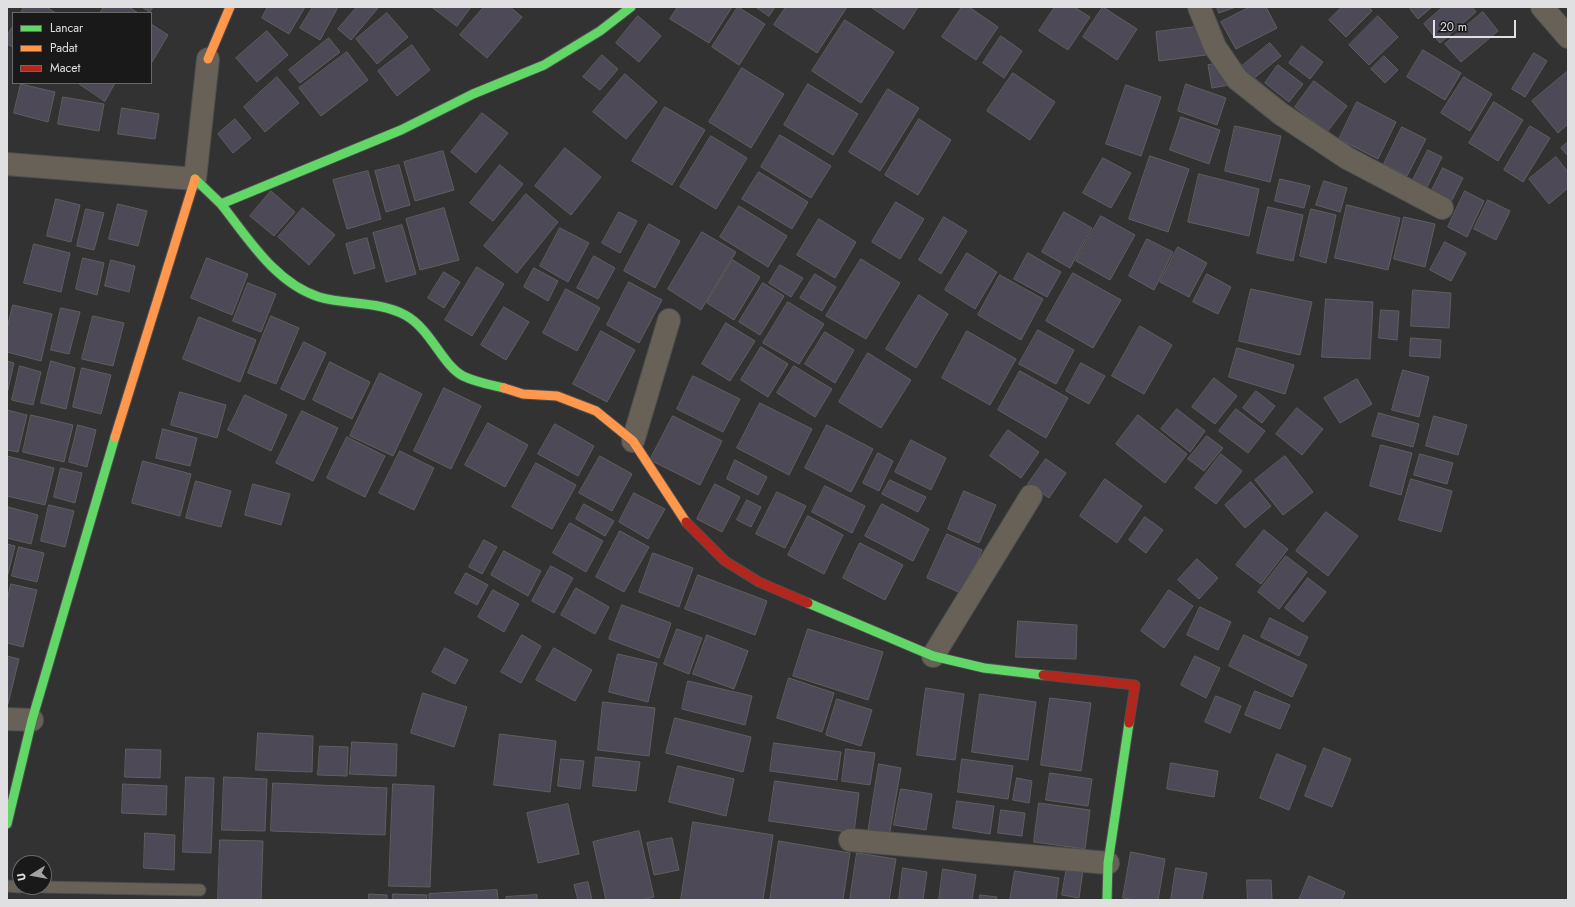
<!DOCTYPE html>
<style>
body{margin:0}
#map{position:relative;width:1575px;height:907px;overflow:hidden;background:#323232;font-family:Jost,sans-serif}
canvas{display:block}
.frame{position:absolute;inset:0;border:8px solid #e0dfe1;pointer-events:none}
.legend{position:absolute;left:12px;top:12px;width:140px;height:72px;box-sizing:border-box;background:#19191a;border:1px solid #69686a;margin:0;padding:5px 7px;list-style:none;font-size:12px;color:#e0dfe1}
.legend li{display:flex;align-items:center;gap:8px;height:20px}
.legend b{width:20px;border:1px solid #69686a}
.north{position:absolute;left:12px;top:855px;width:40px;height:40px;box-sizing:border-box;background:#19191a;border:1px solid #69686a;border-radius:50%;rotate:259deg;font-size:11px;font-weight:700;line-height:16px;text-align:center;color:#e0dfe1}
.north::after{content:'';display:block;margin:auto;width:14px;height:18px;background:#a3a2a4;clip-path:polygon(50% 0,100% 100%,50% 72%,0 100%)}
.scale{position:absolute;left:1433px;top:20px;width:83px;height:18px;box-sizing:border-box;border:2px solid #e0dfe1;border-top:0;padding-left:5px;font-size:12px;line-height:14px;white-space:nowrap;color:#e0dfe1;-webkit-text-stroke:3px #19191a;paint-order:stroke}
</style>
<div id="map">
<canvas width="1575" height="907"></canvas>
<div class="frame"></div>
<ul class="legend">
<li><b style="height:5px;background:#63d668"></b>Lancar</li>
<li><b style="height:5px;background:#ff974d"></b>Padat</li>
<li><b style="height:5px;background:#b3261e"></b>Macet</li>
</ul>
<div class="north">U</div>
<div class="scale">20 m</div>
</div>
<script>
const ctx = document.querySelector('canvas').getContext('2d');
ctx.lineJoin = 'round';
function fillPath(path, color) {
  ctx.fillStyle = color;
  ctx.fill(path, 'evenodd');
}
function strokePath(path, color, width, dash) {
  ctx.strokeStyle = color;
  ctx.lineWidth = width;
  ctx.lineCap = dash ? 'butt' : 'round';
  ctx.setLineDash(dash || []);
  ctx.stroke(path);
}
const building = new Path2D(`
 M24,7H46L56,13H21Z
 M104,7H129L138,13H100Z
 M142,7H153L150,12Z
 M268,7H305L289,34L262,18Z
 M313,7H338L320,40L300,28Z
 M357,7L378,8L351,40L338,29Z
 M432,7H471L457,26Z
 M484,7H510L522,17L487,58L460,35Z
 M678,7H732L709,43L670,19Z
 M738,7L765,24L739,65L712,47Z
 M756,7H775L769,16Z
 M786,7H847L817,53L774,25Z
 M871,7H918L904,29Z
 M962,7H969L998,27L976,60L942,37Z
 M1055,7H1074L1090,17L1068,50L1039,31Z
 M1103,7L1137,29L1117,60L1083,37Z
 M1217,7H1236L1219,13Z
 M1250,7H1266L1277,28L1236,49L1221,22Z
 M1342,7H1369L1372,11L1346,37L1329,20Z
 M1412,7H1432L1418,19L1410,9Z
 M1443,7H1472L1476,12L1440,43L1424,24Z
 M1483,12L1498,31L1461,62L1445,44Z
 M387,13L408,37L377,64L356,39Z
 M638,16L661,36L639,62L616,43Z
 M1378,16L1398,37L1369,65L1349,45Z
 M845,20L894,52L861,103L812,71Z
 M151,24L168,35L152,62L151,61Z
 M13,26V47L7,44V36Z
 M1203,26L1206,55L1159,61L1156,32Z
 M267,31L288,55L257,82L236,58Z
 M1001,36L1022,51L1004,78L983,63Z
 M329,38L340,52L300,83L289,70Z
 M1270,43L1281,56L1252,80L1242,66Z
 M412,45L430,70L397,96L378,71Z
 M1302,46L1323,62L1310,79L1289,63Z
 M1423,50L1461,73L1445,100L1407,77Z
 M347,52L368,80L321,116L299,88Z
 M1534,53L1547,61L1525,97L1512,89Z
 M602,55L618,69L600,90L583,77Z
 M1384,56L1398,70L1385,83L1371,69Z
 M1226,63L1229,85L1212,88L1208,65Z
 M1278,65L1303,84L1289,102L1265,83Z
 M742,68L784,94L751,148L709,122Z
 M1568,71V124L1558,133L1532,101Z
 M1013,73L1055,102L1030,140L987,111Z
 M625,74L657,102L626,139L593,112Z
 M277,77L299,103L265,132L244,107Z
 M1464,77L1492,94L1470,131L1441,113Z
 M1314,81L1347,106L1327,132L1295,107Z
 M78,83H115L105,101Z
 M21,84L55,92L48,122L14,113Z
 M808,84L858,114L833,155L784,125Z
 M1186,84L1226,98L1217,125L1178,111Z
 M1126,85L1161,97L1141,156L1106,144Z
 M888,89L919,108L880,171L849,152Z
 M63,97L104,104L99,131L58,124Z
 M1357,102L1396,122L1378,159L1339,139Z
 M1494,102L1523,120L1498,161L1469,143Z
 M665,107L705,130L672,185L632,161Z
 M122,108L159,114L155,139L118,134Z
 M482,113L508,133L476,173L451,152Z
 M1181,117L1220,130L1209,164L1170,150Z
 M235,119L251,138L233,153L218,134Z
 M919,119L951,140L918,195L885,175Z
 M1235,126L1281,136L1270,182L1225,171Z
 M1530,126L1550,138L1523,182L1504,170Z
 M1402,127L1426,139L1407,176L1384,164Z
 M780,135L831,166L811,198L761,167Z
 M711,136L747,158L716,209L680,187Z
 M1568,142V156L1561,148Z
 M565,148L601,177L571,215L535,186Z
 M1428,150L1442,157L1426,189L1412,182Z
 M443,151L454,190L415,201L404,162Z
 M1150,156L1189,169L1168,232L1129,219Z
 M1556,157L1568,172V188L1549,204L1529,179Z
 M1103,158L1131,173L1111,208L1083,193Z
 M399,165L410,205L386,212L375,171Z
 M500,165L523,184L493,221L470,203Z
 M1443,168L1463,178L1450,204L1430,194Z
 M368,171L381,219L347,229L333,180Z
 M759,172L808,202L792,229L742,199Z
 M1199,174L1259,189L1249,236L1188,222Z
 M1280,179L1310,186L1304,208L1275,201Z
 M1324,181L1347,188L1340,212L1316,205Z
 M271,191L295,212L274,236L250,216Z
 M1465,191L1484,201L1467,237L1448,227Z
 M526,194L558,222L517,273L484,246Z
 M56,199L80,205L71,242L47,236Z
 M1488,200L1510,211L1496,240L1474,229Z
 M896,202L924,219L900,259L872,242Z
 M118,204L147,211L138,246L109,239Z
 M1347,205L1400,218L1388,270L1335,258Z
 M739,206L787,236L768,267L720,237Z
 M1268,207L1303,215L1293,261L1257,253Z
 M303,208L335,235L309,265L278,237Z
 M444,208L459,260L420,270L406,219Z
 M86,209L104,213L94,250L77,246Z
 M1311,209L1336,215L1326,263L1300,256Z
 M619,212L637,221L620,253L602,243Z
 M1064,212L1092,228L1070,268L1042,252Z
 M1101,216L1135,235L1110,280L1076,261Z
 M944,217L967,231L941,274L919,260Z
 M1404,217L1435,224L1425,267L1394,259Z
 M819,219L856,242L835,278L797,255Z
 M649,224L680,241L655,288L624,271Z
 M402,225L416,274L386,282L373,233Z
 M560,228L589,243L568,282L540,266Z
 M702,232L736,252L701,310L668,289Z
 M367,238L375,268L354,274L346,244Z
 M1147,239L1173,252L1154,290L1129,276Z
 M1445,242L1466,253L1451,281L1430,270Z
 M34,244L70,253L61,292L24,283Z
 M1178,247L1207,263L1189,297L1160,282Z
 M967,253L997,272L975,309L945,290Z
 M1028,253L1061,272L1047,297L1014,279Z
 M594,256L615,268L598,299L577,288Z
 M83,258L104,263L97,295L76,289Z
 M207,258L248,274L232,315L191,298Z
 M861,259L900,283L866,339L826,316Z
 M111,260L135,266L129,292L105,286Z
 M733,260L760,277L734,320L707,303Z
 M780,265L803,278L791,297L769,283Z
 M477,267L504,284L472,336L445,320Z
 M534,268L558,281L548,301L524,287Z
 M444,272L460,282L444,308L428,298Z
 M1073,273L1121,300L1093,348L1046,321Z
 M815,274L836,287L822,311L800,298Z
 M1207,274L1231,287L1218,314L1193,302Z
 M1000,275L1043,299L1021,340L978,315Z
 M629,282L662,300L639,343L607,325Z
 M248,283L276,294L261,332L233,321Z
 M763,283L784,296L760,335L739,322Z
 M566,289L600,308L577,351L543,333Z
 M1251,289L1312,302L1300,355L1239,341Z
 M1413,290L1451,293L1449,328L1411,326Z
 M919,295L948,314L916,368L886,349Z
 M1326,299L1373,302L1370,359L1322,357Z
 M788,302L824,324L799,364L763,343Z
 M13,305L52,314L41,361L7,352V329Z
 M504,307L529,322L506,360L481,345Z
 M61,308L80,312L69,354L51,350Z
 M1381,310L1399,311L1397,340L1379,338Z
 M93,316L124,323L113,366L82,359Z
 M271,316L299,328L276,384L248,373Z
 M199,317L256,340L240,382L183,359Z
 M726,323L755,341L730,381L702,364Z
 M1140,326L1172,345L1144,394L1112,376Z
 M1038,330L1074,350L1056,384L1019,364Z
 M601,331L635,350L607,402L573,384Z
 M967,331L1016,359L990,405L942,378Z
 M825,332L854,350L835,383L805,364Z
 M1411,338L1441,340L1440,358L1410,356Z
 M304,342L326,353L304,400L281,389Z
 M761,347L788,364L768,397L741,380Z
 M1237,348L1294,365L1285,394L1229,377Z
 M868,353L911,380L881,428L839,402Z
 M7,361L14,363L7,394Z
 M51,361L75,368L66,409L41,403Z
 M330,362L370,382L352,419L313,400Z
 M1081,363L1105,376L1089,404L1066,391Z
 M20,366L41,372L33,405L12,400Z
 M794,366L832,389L815,417L777,393Z
 M82,368L111,375L101,414L73,407Z
 M1403,370L1429,377L1419,417L1392,410Z
 M1020,371L1068,398L1046,438L998,410Z
 M380,373L422,394L393,456L350,436Z
 M693,376L740,399L723,432L677,409Z
 M1214,378L1237,396L1215,424L1192,407Z
 M1357,379L1372,404L1340,423L1324,398Z
 M444,388L481,406L451,469L414,451Z
 M1256,391L1275,406L1262,423L1243,408Z
 M180,392L226,405L217,438L171,425Z
 M245,395L287,415L271,451L228,430Z
 M760,403L812,429L789,475L737,448Z
 M1297,408L1323,429L1302,455L1276,434Z
 M1177,409L1205,431L1190,452L1161,429Z
 M1236,409L1265,431L1248,453L1219,431Z
 M7,410L27,415L18,452L7,450Z
 M302,411L338,428L313,481L276,463Z
 M1379,413L1419,424L1413,447L1372,436Z
 M31,415L73,425L64,462L23,452Z
 M1138,415L1187,454L1165,483L1116,444Z
 M673,416L722,441L700,485L650,460Z
 M1434,416L1467,425L1458,455L1426,446Z
 M488,423L528,445L505,487L465,465Z
 M555,424L594,446L578,476L538,454Z
 M78,425L96,430L87,467L69,462Z
 M827,425L873,449L851,492L805,468Z
 M163,429L197,438L190,466L156,458Z
 M1008,430L1039,452L1021,478L990,456Z
 M1207,436L1223,448L1204,471L1188,459Z
 M347,437L385,456L365,497L327,478Z
 M911,440L946,458L931,490L895,472Z
 M1381,445L1412,453L1401,495L1370,486Z
 M400,451L434,468L414,510L379,493Z
 M878,453L893,461L879,491L863,483Z
 M1221,454L1242,471L1216,504L1195,488Z
 M1420,454L1453,463L1447,484L1414,475Z
 M7,456L54,468L45,505L7,496Z
 M600,456L632,474L612,511L579,493Z
 M1285,456L1313,492L1283,515L1255,480Z
 M1046,459L1066,473L1049,498L1028,484Z
 M735,460L767,477L758,495L727,479Z
 M143,461L191,474L180,516L132,503Z
 M536,463L576,485L552,529L512,507Z
 M61,468L82,473L75,503L54,497Z
 M1105,479L1142,506L1117,543L1080,516Z
 M1411,479L1452,491L1441,532L1399,520Z
 M890,480L926,497L918,512L882,494Z
 M196,481L231,491L221,527L186,518Z
 M1251,482L1271,506L1245,528L1225,505Z
 M253,484L290,494L281,525L245,515Z
 M715,484L740,497L722,532L697,519Z
 M825,486L865,506L852,533L812,512Z
 M964,491L996,505L979,543L948,529Z
 M777,492L806,506L785,548L756,534Z
 M634,493L665,509L648,539L619,522Z
 M747,500L761,507L751,527L737,520Z
 M584,504L614,521L605,536L576,519Z
 M882,504L929,529L913,561L865,536Z
 M49,505L74,511L65,547L41,541Z
 M8,507L38,515L31,544L7,538Z
 M1326,512L1358,536L1328,576L1296,551Z
 M808,516L843,535L824,574L788,555Z
 M1145,517L1163,530L1146,553L1129,540Z
 M570,523L603,541L586,572L553,553Z
 M1264,530L1288,549L1261,584L1236,565Z
 M620,531L649,547L624,592L596,577Z
 M947,534L982,550L963,594L927,578Z
 M484,540L497,547L482,574L469,567Z
 M860,543L903,565L885,600L843,578Z
 M7,544L15,546L8,574L7,573Z
 M19,547L44,553L37,582L12,576Z
 M504,551L541,571L528,596L491,575Z
 M653,553L693,568L679,607L639,592Z
 M1286,556L1307,572L1279,609L1258,592Z
 M1197,559L1218,578L1199,599L1178,580Z
 M551,566L573,578L554,613L532,601Z
 M466,573L488,585L477,605L455,593Z
 M698,575L767,601L755,635L685,609Z
 M1308,578L1326,592L1303,622L1285,608Z
 M11,584L37,590L23,647L7,643V602Z
 M576,588L609,607L595,634L561,615Z
 M493,590L519,604L504,632L478,617Z
 M1169,590L1193,606L1164,648L1141,631Z
 M622,605L671,623L659,658L609,639Z
 M1200,607L1231,622L1218,650L1187,635Z
 M1270,618L1308,637L1299,656L1261,637Z
 M1018,621L1077,625L1076,659L1016,657Z
 M677,629L702,638L689,674L664,664Z
 M808,629L883,652L868,700L793,676Z
 M522,635L541,646L521,683L501,672Z
 M707,635L748,651L734,689L693,674Z
 M1244,635L1307,665L1292,697L1229,666Z
 M445,648L468,660L455,684L432,672Z
 M554,648L592,670L575,701L536,680Z
 M618,654L657,663L648,702L609,692Z
 M7,656L19,659L8,704H7Z
 M1195,656L1220,668L1206,698L1181,685Z
 M789,678L834,693L822,732L777,718Z
 M688,681L752,696L745,725L682,709Z
 M926,688L964,694L955,760L917,755Z
 M1255,691L1290,705L1280,729L1245,715Z
 M423,693L467,707L454,747L411,733Z
 M980,694L1036,702L1028,760L972,752Z
 M1216,696L1241,706L1230,733L1205,722Z
 M1050,698L1091,703L1081,771L1041,765Z
 M837,699L872,710L861,746L826,735Z
 M603,702L655,708L649,756L598,750Z
 M675,718L751,737L743,772L666,753Z
 M258,733L313,736L312,772L256,770Z
 M500,734L556,741L550,792L494,785Z
 M352,742L397,744L396,776L350,774Z
 M774,743L841,752L837,780L770,771Z
 M320,746L348,747L347,776L318,775Z
 M1324,748L1351,759L1332,807L1305,796Z
 M126,749L161,750L160,778L125,777Z
 M846,749L875,753L870,785L842,781Z
 M1277,754L1306,766L1289,810L1260,798Z
 M596,757L640,762L636,791L593,786Z
 M561,759L584,761L580,789L558,786Z
 M962,759L1013,766L1008,799L958,792Z
 M1171,763L1218,771L1214,797L1167,789Z
 M879,764L901,768L889,837L868,833Z
 M678,766L734,779L726,816L669,802Z
 M1050,773L1092,779L1088,806L1046,800Z
 M186,777L214,778L211,853L183,852Z
 M224,777L267,779L265,831L222,830Z
 M1017,778L1032,781L1029,803L1013,800Z
 M775,781L859,793L854,833L769,821Z
 M273,783L387,788L385,835L271,831Z
 M123,784L167,786L166,815L122,813Z
 M393,784L434,786L430,887L389,886Z
 M901,789L932,794L926,830L894,825Z
 M957,801L994,806L990,834L953,828Z
 M1039,803L1090,810L1085,849L1034,842Z
 M568,804L579,854L538,863L527,813Z
 M1001,810L1025,813L1022,836L998,833Z
 M693,822L773,835L763,900H681Z
 M639,831L654,897L642,900H606L593,842Z
 M145,833L175,835L174,870L144,868Z
 M672,838L679,870L654,875L647,843Z
 M220,840L263,841L261,900H218Z
 M779,841L850,853L843,900H770Z
 M1131,852L1165,859L1158,900H1135L1123,898Z
 M857,853L896,859L889,900H850Z
 M1067,867L1083,870L1079,898L1062,895Z
 M903,868L927,872L923,900H899Z
 M1176,868L1207,873L1202,900H1171Z
 M943,869L976,875L972,900H939Z
 M1015,871L1059,878L1056,900H1010Z
 M1309,876L1345,892L1342,900H1299Z
 M1247,880H1271L1272,900H1248Z
 M588,882L592,900H578L574,885Z
 M497,890L498,900H429V894Z
 M369,894L387,895V900H369Z
 M393,894L427,895L426,900H393Z
 M537,895V900H506V897Z
 M980,895L997,897L996,900H980Z`);
fillPath(building, '#4d4957');
strokePath(building, '#5f5f5f', 1);
const lane = new Path2D(`
 M7,886L20,887
 M43,887L200,890`);
const street = new Path2D(`
 M1199,7L1215,47L1237,79L1281,114L1347,158L1442,208
 M1542,7L1568,37
 M7,164L195,179L208,59
 M633,441L669,320
 M933,656L1031,496
 M7,719L32,720
 M850,840L1108,863`);
const fast = new Path2D(`
 M195,179L221,204L401,130L473,94L544,65L600,31L631,7
 M221,204C248,238 275,283 319,297C346,305 379,301 405,315C431,329 442,365 463,376C475,382 491,385 504,388
 M808,603L933,656L984,668L1043,675
 M7,824L32,720L115,437
 M1107,900L1108,863L1129,723`);
const slow = new Path2D(`
 M208,59L230,7
 M504,388L523,394L557,396L596,411L633,441L686,522
 M115,437L195,179`);
const jam = new Path2D(`
 M686,522L725,561L759,582L808,603
 M1043,675L1135,685L1129,723`);
strokePath(lane, '#4e4e4e', 13);
strokePath(street, '#4e4e4e', 24);
strokePath(fast, '#4e4e4e', 11);
strokePath(slow, '#4e4e4e', 11);
strokePath(jam, '#4e4e4e', 11);
strokePath(lane, '#676158', 11);
strokePath(street, '#676158', 22);
strokePath(fast, '#63d668', 9);
strokePath(slow, '#ff974d', 9);
strokePath(jam, '#b3261e', 9);
</script>
